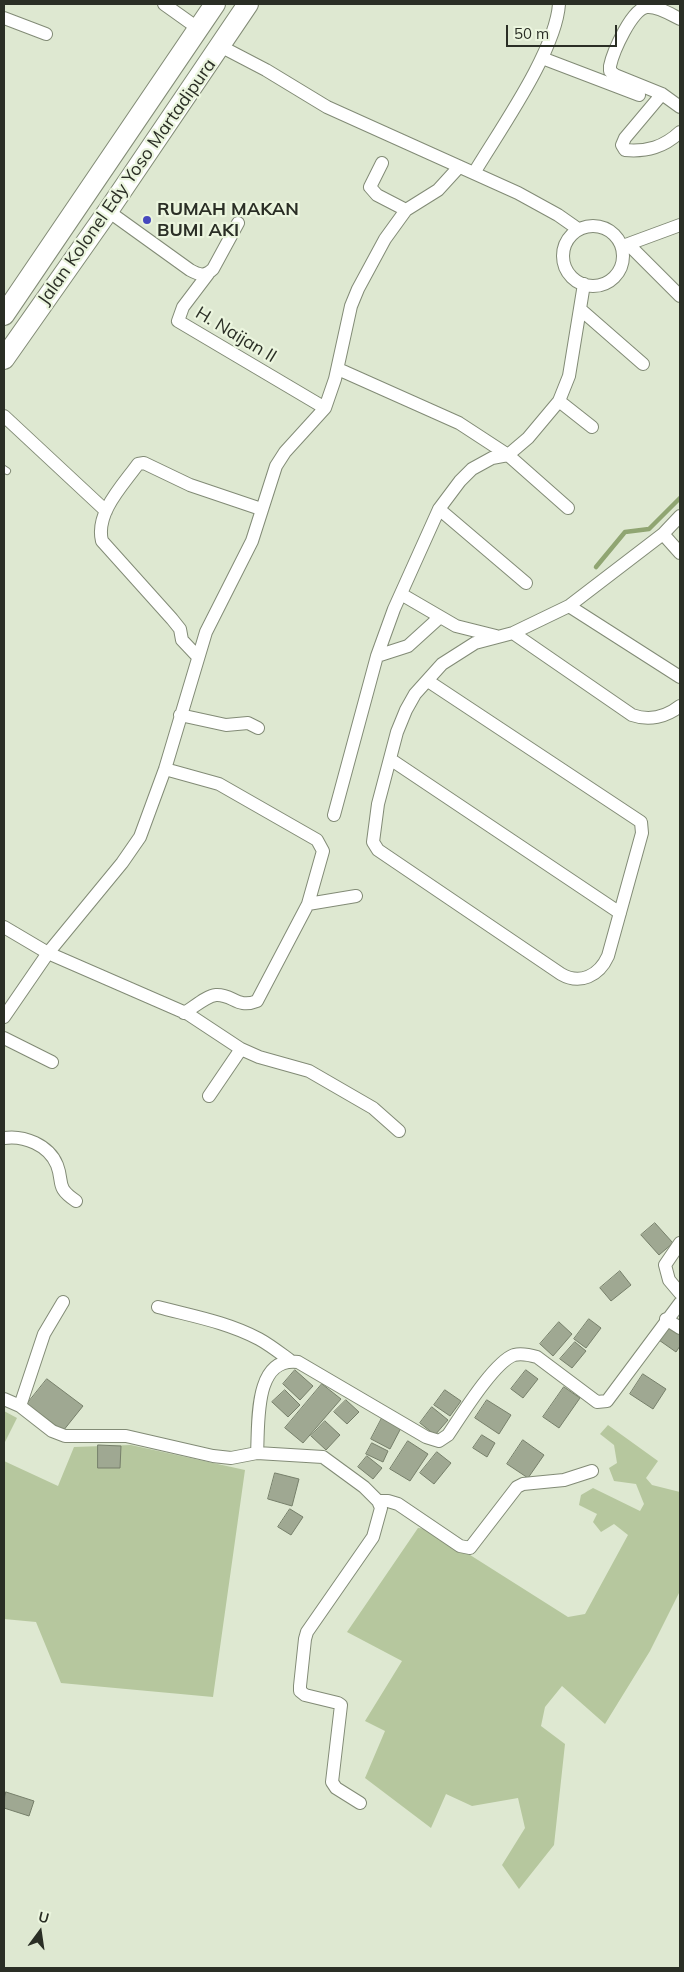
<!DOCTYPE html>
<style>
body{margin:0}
#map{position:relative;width:684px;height:1972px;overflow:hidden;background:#dee8d1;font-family:Mulish,sans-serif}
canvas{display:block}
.frame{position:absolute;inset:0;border:5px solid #2a2e25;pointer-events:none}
.north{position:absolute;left:15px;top:1907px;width:50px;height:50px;-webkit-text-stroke:4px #ebf5de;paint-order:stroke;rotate:14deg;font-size:14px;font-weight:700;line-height:20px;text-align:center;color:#2a2e25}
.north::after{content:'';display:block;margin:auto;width:18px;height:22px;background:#2a2e25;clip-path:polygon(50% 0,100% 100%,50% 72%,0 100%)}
.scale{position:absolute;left:506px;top:25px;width:111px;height:22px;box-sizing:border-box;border:2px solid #2a2e25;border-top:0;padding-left:6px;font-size:15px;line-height:18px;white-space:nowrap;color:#2a2e25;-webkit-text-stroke:4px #ebf5de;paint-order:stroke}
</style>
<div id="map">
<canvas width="684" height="1972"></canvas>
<div class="frame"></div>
<div class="north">U</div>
<div class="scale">50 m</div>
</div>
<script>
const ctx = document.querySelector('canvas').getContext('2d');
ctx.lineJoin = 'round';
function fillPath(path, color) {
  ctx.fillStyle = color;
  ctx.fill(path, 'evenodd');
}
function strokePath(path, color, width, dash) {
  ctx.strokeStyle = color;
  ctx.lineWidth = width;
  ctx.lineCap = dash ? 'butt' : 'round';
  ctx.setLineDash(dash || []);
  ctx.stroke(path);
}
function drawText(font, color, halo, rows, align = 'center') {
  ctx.font = font + ' Mulish,sans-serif';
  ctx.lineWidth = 4.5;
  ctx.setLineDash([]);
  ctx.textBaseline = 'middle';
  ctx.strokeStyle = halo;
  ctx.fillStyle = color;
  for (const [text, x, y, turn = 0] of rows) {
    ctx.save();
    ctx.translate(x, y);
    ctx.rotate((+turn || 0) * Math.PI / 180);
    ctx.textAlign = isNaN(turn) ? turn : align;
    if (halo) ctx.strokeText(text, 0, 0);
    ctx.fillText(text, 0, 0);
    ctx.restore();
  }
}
fillPath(new Path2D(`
 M4,1411L17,1418L4,1444Z
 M608,1425L658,1461L646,1478L652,1485L680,1492V1591L650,1651L605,1724L562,1686L545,1707L541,1726L565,1744L554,1845L519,1889L502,1865L525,1828L518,1798L472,1806L446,1794L431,1828L365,1778L385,1731L365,1721L402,1661L347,1632L418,1528L429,1529L568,1617L585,1614L628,1535L614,1524L601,1532L593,1522L597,1514L579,1505L581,1495L593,1488L640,1511L644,1504L636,1484L614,1481L609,1468L617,1463L614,1445L600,1434Z
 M131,1445L245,1470L213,1697L61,1683L36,1622L4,1619V1461L58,1486L74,1447Z`), '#b6c79e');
strokePath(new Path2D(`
 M596,567L625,532L649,529L680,498`), '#90a572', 4.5);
const building = new Path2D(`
 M655,1223L673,1243L659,1255L641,1235Z
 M620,1271L631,1285L611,1301L600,1288Z
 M589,1319L601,1328L586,1348L574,1339Z
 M559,1322L572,1334L553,1356L540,1344Z
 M668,1323L680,1332V1346L676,1352L656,1338Z
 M575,1342L586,1351L572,1368L560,1359Z
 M295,1370L313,1386L300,1400L283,1384Z
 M526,1370L538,1379L523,1398L511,1389Z
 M643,1374L666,1389L653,1409L630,1394Z
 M47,1379L83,1406L63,1431L27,1404Z
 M322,1384L341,1399L303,1443L285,1428Z
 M564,1387L580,1398L559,1428L543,1417Z
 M285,1390L300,1405L288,1417L272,1402Z
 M445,1390L461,1401L450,1416L434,1405Z
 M346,1400L359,1412L347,1424L334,1412Z
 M487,1400L511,1415L499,1434L475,1418Z
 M432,1407L448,1420L435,1435L420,1423Z
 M382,1418L401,1428L390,1449L371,1439Z
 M325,1421L340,1435L326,1450L311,1436Z
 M482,1435L495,1443L487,1457L473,1448Z
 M523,1440L544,1455L528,1478L507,1464Z
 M408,1441L428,1454L410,1481L390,1469Z
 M372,1443L388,1451L383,1462L366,1454Z
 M98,1445L121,1446L120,1468H98Z
 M437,1452L451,1463L434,1484L420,1473Z
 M367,1456L382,1468L373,1479L358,1467Z
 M275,1473L299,1479L292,1506L268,1499Z
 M290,1509L303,1517L291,1535L278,1527Z
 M6,1792L34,1801L29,1816L4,1808Z`);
fillPath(building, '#9fa892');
strokePath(building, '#767f6a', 1);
const lane = new Path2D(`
 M4,469L7,471`);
const street = new Path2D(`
 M164,4L199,29
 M4,18L46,34
 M680,19C670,14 658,6 647,7C632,8 613,52 610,66V71L615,75L662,94L680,107
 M220,46L266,70L327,107L518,193L558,215L578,229
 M542,58L639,95
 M662,94L625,138L622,145L625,150C647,152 664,147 680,132
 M382,163L370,187L377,195L406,210
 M474,173C499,131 556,51 559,4
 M108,211L190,270C199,275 205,277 213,269L238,223
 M563 256a30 30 0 1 1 60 0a30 30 0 1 1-60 0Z
 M629,245L680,296
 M623,246L680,225
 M208,274L183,307L178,321L325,408
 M580,309L643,364
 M338,369L459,423L508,455L568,508
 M559,401L592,427
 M4,416L106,511
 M439,509L526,583
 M663,534L680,553
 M401,594L456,626L496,636
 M569,606L680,677
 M513,633L632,715C649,721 666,717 680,706
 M377,656L408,646L440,617
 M198,657L182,640L180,629L172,619L102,541C95,513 123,485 138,464L144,463L190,485L261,509
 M428,681L641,822L642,833L608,956C599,976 580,985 561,974L378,850L373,842L378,804L397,732L406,710L415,694L442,664L475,643L513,633L569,606L663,534L680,516
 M180,715L226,725L248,723L258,728
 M390,759L620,913
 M165,769L219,784L317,840L323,851L308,904L257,1001C237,1009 233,994 216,995C206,996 193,1008 184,1013
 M334,815L377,656L394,609L439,509L460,481L472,469L492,458L508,455L528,438L559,401L569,376L584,284
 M308,904L356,896
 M4,927L48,953L188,1014L241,1049L259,1057L309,1071L373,1108L399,1131
 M4,1017L48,953L122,863L140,837L165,769L206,632L252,541L276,466L285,452L325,408L335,379L351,306L358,289L385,239L406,210L438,190L459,167
 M4,1038L52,1062
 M209,1096L241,1049
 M4,1138C24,1135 49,1145 57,1165C64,1183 55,1187 76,1201
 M680,1243L665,1265L669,1280L680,1293
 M158,1307C192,1316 227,1322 259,1339C270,1345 280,1353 291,1361
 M666,1319L680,1328
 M4,1399L20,1406L52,1431L65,1436H126L213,1456L231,1458L257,1453L323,1457L364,1487L378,1501L381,1508L373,1537L307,1632L305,1639L300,1686V1691L305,1695L338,1703L341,1705L332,1782L336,1788L360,1803
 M20,1406L44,1334L63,1302
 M257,1453C259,1425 253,1356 298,1362L426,1437L439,1441L448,1435C461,1416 494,1362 514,1355C522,1353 530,1355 537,1357L597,1402L607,1401L680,1303
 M378,1501H388L398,1504L460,1546L470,1548L517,1487L523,1484L564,1480L592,1471`);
const primary = new Path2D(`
 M4,315L215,4
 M4,359L108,211L248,4`);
strokePath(lane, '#828b76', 8);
strokePath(street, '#828b76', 14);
strokePath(primary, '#828b76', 22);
strokePath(lane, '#fff', 6);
strokePath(street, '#fff', 12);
strokePath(primary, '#fff', 20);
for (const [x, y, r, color] of [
 [147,220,5,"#4648be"]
]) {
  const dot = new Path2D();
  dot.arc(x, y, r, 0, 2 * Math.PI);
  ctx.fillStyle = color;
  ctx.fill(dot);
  strokePath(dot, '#ebf5de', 2);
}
drawText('18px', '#2a2e25', '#ebf5de', [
 ["Jalan Kolonel Edy Yoso Martadipura",127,182,-55],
 ["H. Naijan II",236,335,31]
]);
drawText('bold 18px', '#2a2e25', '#ebf5de', [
 ["RUMAH MAKAN",157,210],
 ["BUMI AKI",157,231]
], 'left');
</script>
